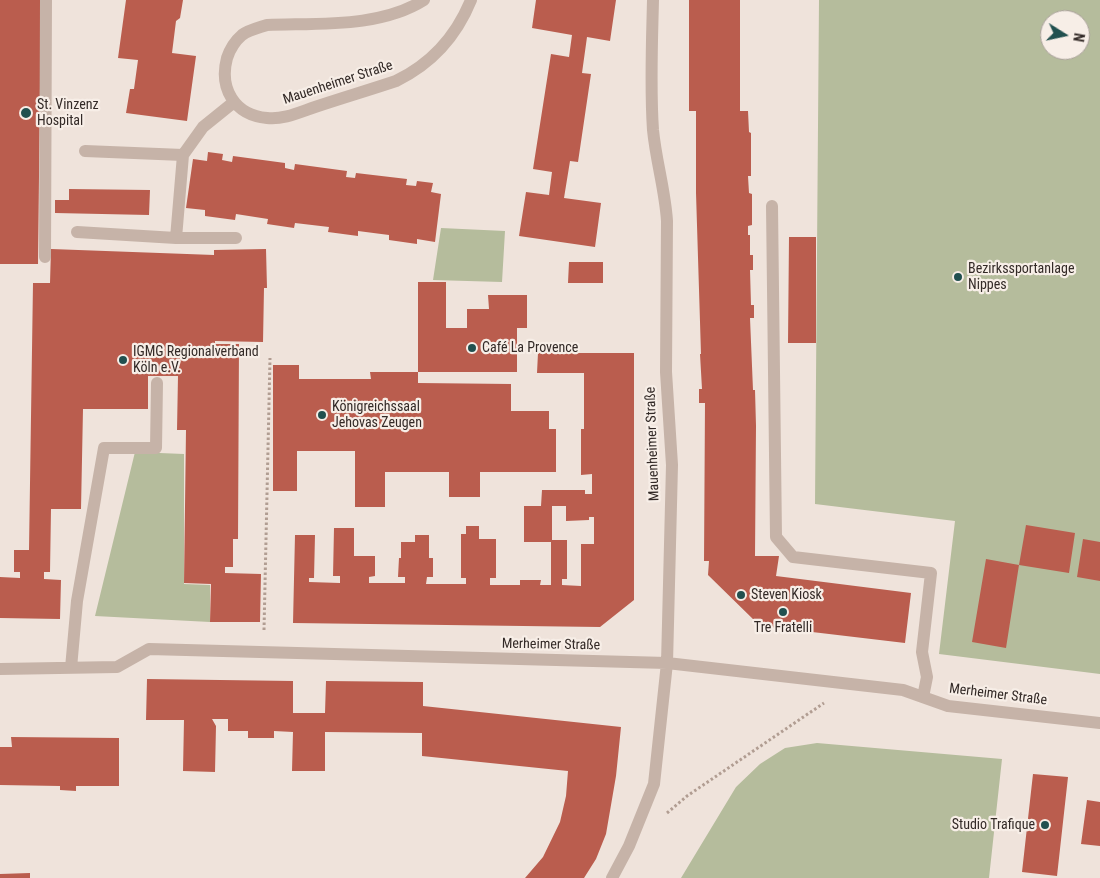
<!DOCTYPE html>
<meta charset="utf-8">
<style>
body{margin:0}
#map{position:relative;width:1100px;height:878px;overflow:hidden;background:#efe3db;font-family:"Roboto Condensed",sans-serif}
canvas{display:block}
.north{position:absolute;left:1040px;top:10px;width:50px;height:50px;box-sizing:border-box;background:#f7eee7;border:1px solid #a9a09a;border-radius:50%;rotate:100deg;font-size:14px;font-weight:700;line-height:20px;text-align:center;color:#332a27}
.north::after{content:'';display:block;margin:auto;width:18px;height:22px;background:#21504f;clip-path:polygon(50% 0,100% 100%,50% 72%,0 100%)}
</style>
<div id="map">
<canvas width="1100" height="878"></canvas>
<div class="north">N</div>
</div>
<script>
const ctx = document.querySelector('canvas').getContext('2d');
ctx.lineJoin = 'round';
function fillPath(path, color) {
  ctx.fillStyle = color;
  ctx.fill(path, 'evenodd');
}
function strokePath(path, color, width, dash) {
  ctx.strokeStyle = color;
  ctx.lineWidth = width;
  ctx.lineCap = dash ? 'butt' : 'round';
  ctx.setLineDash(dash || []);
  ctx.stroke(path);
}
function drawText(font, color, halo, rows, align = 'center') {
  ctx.font = font + ' "Roboto Condensed",sans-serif';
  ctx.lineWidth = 4.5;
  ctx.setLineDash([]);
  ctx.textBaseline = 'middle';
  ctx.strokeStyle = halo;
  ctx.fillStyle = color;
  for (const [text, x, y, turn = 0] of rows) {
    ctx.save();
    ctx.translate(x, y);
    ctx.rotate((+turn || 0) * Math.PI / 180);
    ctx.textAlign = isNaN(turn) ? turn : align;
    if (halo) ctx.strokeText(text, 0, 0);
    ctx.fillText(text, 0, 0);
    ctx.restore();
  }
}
fillPath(new Path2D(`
 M819,0H1100V674L939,654L955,521L815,504ZM1050,20H1080V50H1050Z
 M441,228L505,231L502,282L433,280Z
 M135,452L184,454V584L210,585V622L95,616Z
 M817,743L1002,759L989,878H681L736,787L760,764L785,748Z`), '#b5bc9c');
fillPath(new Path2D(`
 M0,0H41L38,264H0Z
 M126,0H183L180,18L176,21L172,53L196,56L187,121L126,113L130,89H134L138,60L118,58Z
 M536,0H616L610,41L587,37L582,73L591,74L578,162L570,161L564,198L601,203L595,247L519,236L526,192L549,195L552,172L533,169L551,54L569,57L572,35L532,28Z
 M689,0H740V111H748L749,132L751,133V176H748L749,193L752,194V225L748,226V235H750V255H753V270H750L751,305H754V318H750L753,390H755L756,426L755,556H779L776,576L911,593L905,643L770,627L771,623L756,622L708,575L709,561H704L705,403H699V389H702L700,354H701L696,193V111H689Z
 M208,152L223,154L222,160L232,162L233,156L285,163V168L294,170L295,164L347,171L346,177L355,178L356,173L407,179L406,185L416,186L417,181L433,183L431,192L441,194L435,242L417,239V244L389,240V235L358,231V236L328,232L329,227L295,223L294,228L267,224L268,219L236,214L235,220L205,216V210L186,208L193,159L207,161Z
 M69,189L150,190L149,215L55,213V200H69Z
 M789,237H816V343H788Z
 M51,249L214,255V250L266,249L267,288H264L263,342L215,341V344H239L238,539H233V567H225V573L261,574L260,622H210L211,584L184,583L186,430H177L178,376H148V409H83L81,509H51L50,572H44V579L61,580L60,619L0,618V577L20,578V572H14V550H29L33,283H50Z
 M569,262H603V283H568Z
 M418,282H446V328H467V309H489L488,295H527V328H517V372H418Z
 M538,353H634V600L600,627L293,623L295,535H315L314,578H309V582L340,583V576H333L334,528H354V556H375V576L369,577V583H405V577H398L399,558H401V542H415V535H429V558H433V577H427L426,584H466V578H461V534H466V526H479V539H496V578H490V585H520V580H541L540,585H551V542H524V506H541L542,490H585V494H592V474L581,475V429H584V373H537ZM552,506H566V521L589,520V517H594V544H581V586L562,585V579H567V540H552Z
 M273,365H299V379H371L370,372H418V383L511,384V411H549V429H556V472H480V497H449V472H385V507H355V451H297V491H273Z
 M1026,525L1075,533L1069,573L1019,565Z
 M1083,539L1100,542V581L1077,577Z
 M986,559L1019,565L1006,648L972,642Z
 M147,679L293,681V713H325L326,681L423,682V706L621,727L616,776L606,834L596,859L584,878H525L543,857L560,822L566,796L568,771L422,756V733L325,732V771H292L293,732L274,731V738H248V731H228V719H212L216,726L215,772L183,771L184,720H146Z
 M11,737L119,738V786H76V791L60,790V786L0,785V747H12Z
 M1033,774L1068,777L1057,876L1022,872Z
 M1087,800L1100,802V846L1081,844Z
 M30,873V878H0V874Z`), '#ba5d4e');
strokePath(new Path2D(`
 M264,630L270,358
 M667,813L687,796L824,703`), '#b19d92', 3, [2.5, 2.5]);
strokePath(new Path2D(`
 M424,0C380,28 318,23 267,25C258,28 249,30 242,35C235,41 230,49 227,58C219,88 234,115 267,118C283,120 300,112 315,107C342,98 369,90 396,81C431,64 456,37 471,0
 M85,151L183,155L203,127L234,102
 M772,206L776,537L793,557L931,573L922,652L927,677L923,697
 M77,232L176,238L183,155
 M176,238H236
 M45,257L46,0
 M71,668L77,601L104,448H156L157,383
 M0,669L117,667L149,649L667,663L903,690L948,706L1100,723
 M612,878L629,846L654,784L667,663L672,465L666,372L667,221C665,190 656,161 653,130C650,87 652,43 653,0`), '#c6b3a8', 12);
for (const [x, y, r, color] of [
 [26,113,6,"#21504f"],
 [958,277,5,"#21504f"],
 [472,348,5,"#21504f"],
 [123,360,5,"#21504f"],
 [322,415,5,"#21504f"],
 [741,595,5,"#21504f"],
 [783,612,5,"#21504f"],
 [1045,825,5,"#21504f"]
]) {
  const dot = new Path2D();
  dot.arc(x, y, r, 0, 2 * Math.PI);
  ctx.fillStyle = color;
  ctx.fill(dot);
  strokePath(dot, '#f7eee7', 2);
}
drawText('14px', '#332a27', '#f7eee7', [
 ["Mauenheimer Straße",338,83,-18],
 ["Mauenheimer Straße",653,444,-92],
 ["Merheimer Straße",551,645,1],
 ["Merheimer Straße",998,695,7]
]);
drawText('14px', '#332a27', '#f7eee7', [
 ["St. Vinzenz",37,105],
 ["Hospital",37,121],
 ["Bezirkssportanlage",968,269],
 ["Nippes",968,285],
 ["Café La Provence",482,348],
 ["IGMG Regionalverband",133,352],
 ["Köln e.V.",133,368],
 ["Königreichssaal",332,407],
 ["Jehovas Zeugen",332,423],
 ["Steven Kiosk",751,595],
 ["Tre Fratelli",783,628,"center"],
 ["Studio Trafique",1035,825,"right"]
], 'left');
</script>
